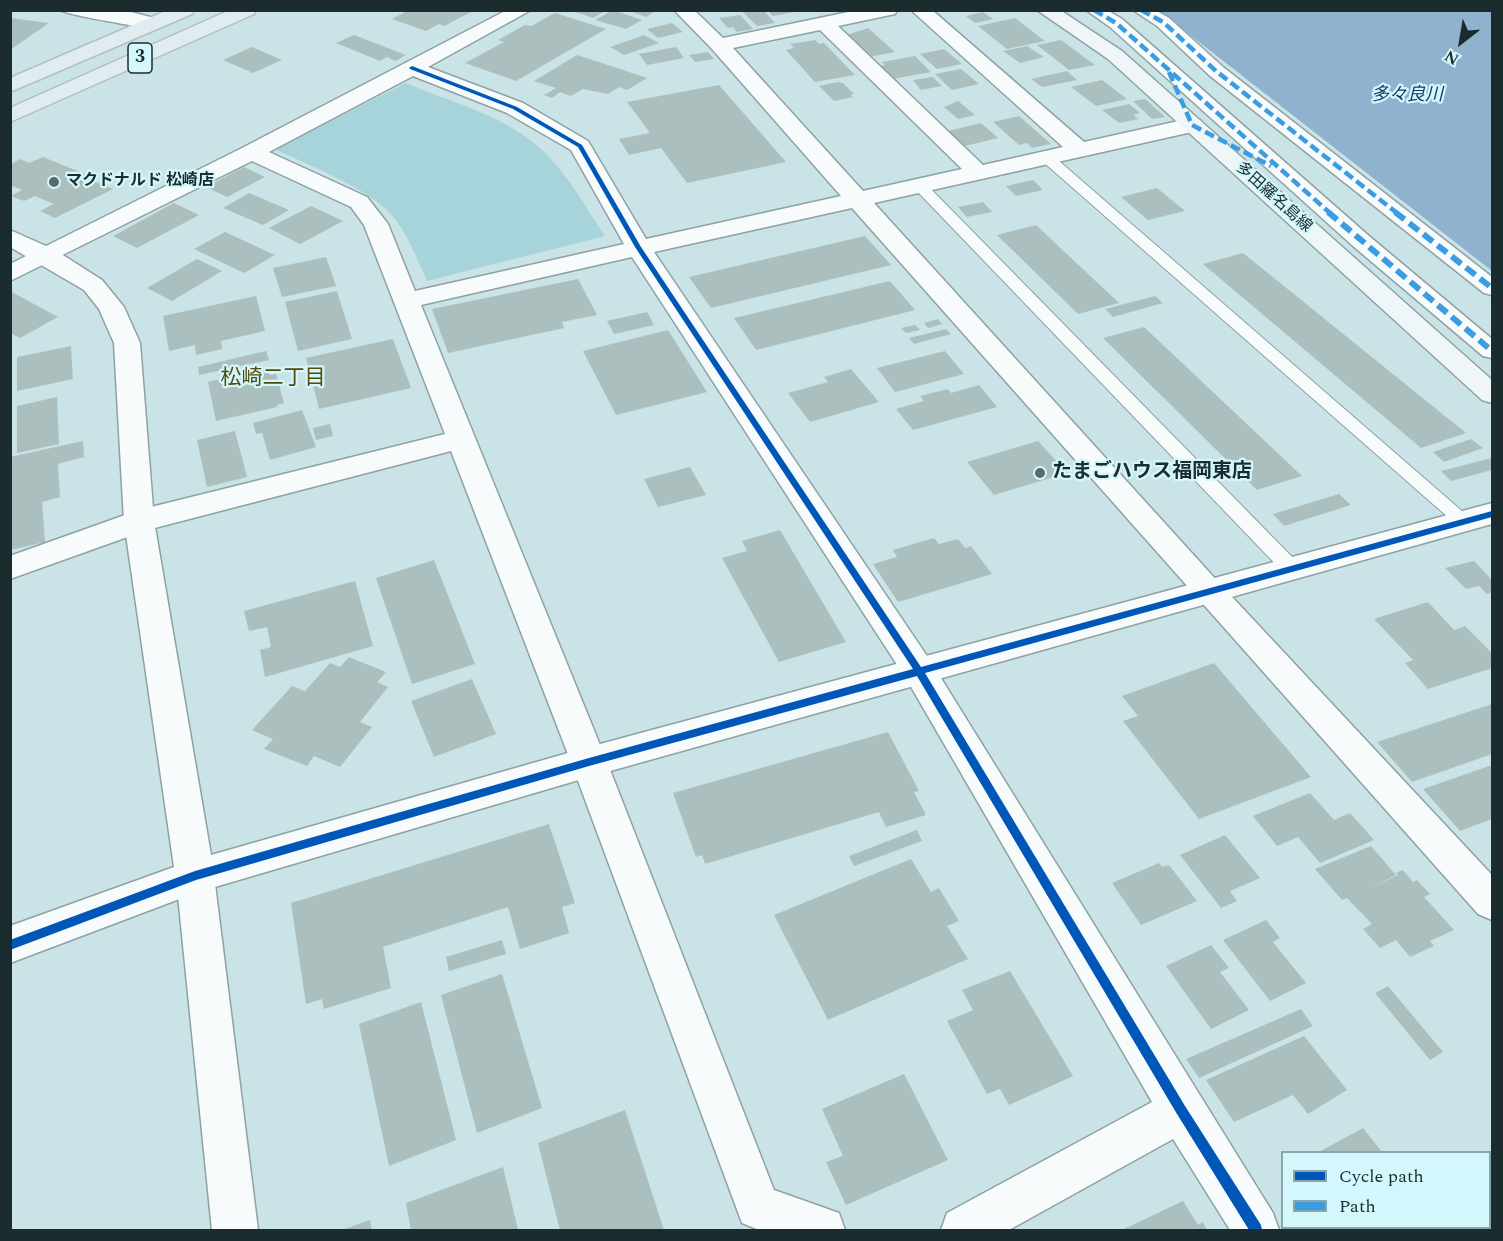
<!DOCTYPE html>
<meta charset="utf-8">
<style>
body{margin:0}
#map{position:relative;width:1503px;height:1241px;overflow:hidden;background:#cae3e6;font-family:Spectral,serif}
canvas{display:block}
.frame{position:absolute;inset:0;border:12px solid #1b2c2f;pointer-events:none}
.legend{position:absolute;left:1281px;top:1151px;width:210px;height:78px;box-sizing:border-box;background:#d3f7fc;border:2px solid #89a6aa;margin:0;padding:8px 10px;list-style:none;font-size:18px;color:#1b2c2f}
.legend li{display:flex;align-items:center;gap:12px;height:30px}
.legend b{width:30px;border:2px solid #89a6aa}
.north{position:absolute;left:1431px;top:12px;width:60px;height:60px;-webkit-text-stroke:4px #d3f7fc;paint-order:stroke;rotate:211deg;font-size:16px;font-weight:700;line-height:24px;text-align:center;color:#1b2c2f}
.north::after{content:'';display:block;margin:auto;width:21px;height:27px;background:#1b2c2f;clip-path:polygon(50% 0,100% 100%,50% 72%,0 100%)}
</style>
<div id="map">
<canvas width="1503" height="1241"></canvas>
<div class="frame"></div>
<ul class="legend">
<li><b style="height:8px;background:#0057b8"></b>Cycle path</li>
<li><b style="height:8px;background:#3b9ce1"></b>Path</li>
</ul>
<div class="north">N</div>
</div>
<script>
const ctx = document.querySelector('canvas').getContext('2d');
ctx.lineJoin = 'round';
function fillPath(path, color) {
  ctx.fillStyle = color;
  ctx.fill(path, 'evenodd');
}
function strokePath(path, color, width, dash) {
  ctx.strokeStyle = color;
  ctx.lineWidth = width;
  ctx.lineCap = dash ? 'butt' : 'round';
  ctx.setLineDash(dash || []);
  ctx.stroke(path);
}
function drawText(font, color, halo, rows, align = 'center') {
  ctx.font = font + ' Spectral,"Noto Sans JP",serif';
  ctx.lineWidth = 4.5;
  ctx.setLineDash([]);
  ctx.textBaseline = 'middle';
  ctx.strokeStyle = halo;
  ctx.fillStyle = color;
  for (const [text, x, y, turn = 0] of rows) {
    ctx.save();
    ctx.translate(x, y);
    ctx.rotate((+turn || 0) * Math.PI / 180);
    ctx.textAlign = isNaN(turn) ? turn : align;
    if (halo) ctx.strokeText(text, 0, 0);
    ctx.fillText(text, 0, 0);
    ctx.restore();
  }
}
fillPath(new Path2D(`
 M406,83C448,101 499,114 535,144C564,167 584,205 605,236L427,281C418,262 409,236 395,219C370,188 312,167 275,149Z`), '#a6d4da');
fillPath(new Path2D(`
 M1149,11H1492V271L1176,24Z`), '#90b2ce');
fillPath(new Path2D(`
 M409,10H475L444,26L439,24L426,31L392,19Z
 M570,10H607L593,18Z
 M613,10L642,20L626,29L595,20Z
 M627,10H657L646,17Z
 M763,10L775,23L757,26L743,12Z
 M767,10H795V12L773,16Z
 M983,12L993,19L975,23L966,16Z
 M555,13L606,29L516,81L465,63L504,42L498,40L525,25L531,26Z
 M740,15L753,29L737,32L733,27L728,28L719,18Z
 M10,18L49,23L10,50Z
 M1015,18L1045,41L1007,49L978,26Z
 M672,23L683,32L658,38L647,29Z
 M868,28L895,52L868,57L844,36Z
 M354,35L406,55L395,61L387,57L380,61L336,43Z
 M644,35L659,43L624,55L610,47Z
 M815,40L819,44L824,43L855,75L815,82L786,50L794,48L790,44Z
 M1061,40L1095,65L1069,70L1037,45Z
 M1027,46L1044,57L1020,63L1003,51Z
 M252,47L282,60L253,73L223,60Z
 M676,47L684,58L647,65L639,54Z
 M944,49L962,64L937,69L920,54Z
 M708,52L714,59L695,62L689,55Z
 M577,55L611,66L647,78L627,90L619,87L608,94L583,89L571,96L560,92L552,98L544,95L556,88L534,81Z
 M915,56L931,72L887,80L874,67L885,65L882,62Z
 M961,69L979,84L952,90L935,74Z
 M1067,71L1077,80L1042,87L1031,79Z
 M933,77L942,86L921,90L913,80Z
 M1102,80L1127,99L1096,106L1071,87Z
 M838,82L843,83L854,94L851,95L853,97L834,101L819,86Z
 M719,85L786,162L687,183L661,148L629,155L619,139L650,133L627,102Z
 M1145,99L1165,117L1152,119L1133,101Z
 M958,101L975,115L958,119L944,107Z
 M1129,104L1140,113L1133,115L1139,119L1119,123L1102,110Z
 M1019,116L1051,144L1032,148L1027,143L1019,145L993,122Z
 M981,123L998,138L965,146L948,131Z
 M43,157L90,176L91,180L113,189L55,218L40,211L54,204L35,196L24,201L11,196L22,190L10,185V165L20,159L29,163Z
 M244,167L265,177L227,197L206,187Z
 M1033,180L1043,190L1016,196L1006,186Z
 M1157,188L1185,211L1148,220L1121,197Z
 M249,193L289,210L263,225L223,208Z
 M983,202L992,212L967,217L958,207Z
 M174,203L199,215L137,248L113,236Z
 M311,206L343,221L300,244L269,228Z
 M1036,225L1119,303L1078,314L997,235Z
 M225,232L275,255L244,273L194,249Z
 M865,236L891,265L711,308L689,277Z
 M1243,253L1466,433L1421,448L1203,264Z
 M326,257L336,286L282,297L273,268Z
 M197,259L222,271L172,301L147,288Z
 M578,279L597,315L562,322L564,328L448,353L432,309Z
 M890,281L915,310L756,350L734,318Z
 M10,291L58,317L20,338L10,333Z
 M337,291L352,339L298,351L285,302Z
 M256,296L265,331L221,341L222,349L196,355L195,345L169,351L163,316Z
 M1155,296L1163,303L1113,317L1105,309Z
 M647,312L654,325L614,334L607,321Z
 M938,319L942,324L928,328L924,323Z
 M915,325L920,330L906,333L901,328Z
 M1144,327L1302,476L1257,490L1103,338Z
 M946,329L951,334L914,344L909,338Z
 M668,330L707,392L616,415L583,351Z
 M393,339L411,388L319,409L306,358Z
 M71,346L73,379L17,391V357Z
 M266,351L269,360L199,375L198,367Z
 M945,351L964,374L895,392L877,368Z
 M268,368L270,375L276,374L284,403L277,405V407L216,421L208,382Z
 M851,369L879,402L810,422L788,393L828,382L824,377Z
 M979,385L997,407L913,430L896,409L924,401L920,396L948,389L951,393Z
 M57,397L59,444L17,453V406Z
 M302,410L316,447L270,460L262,433L256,434L253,423Z
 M330,424L333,436L316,440L313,428Z
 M235,431L247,477L207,487L197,440Z
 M1471,439L1483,448L1444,462L1433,452Z
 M83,441L84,457L58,464L60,497L42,502L45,542L10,550V457Z
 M1038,441L1067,473L994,495L967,462Z
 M1492,458V470L1451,481L1441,471Z
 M690,467L706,495L658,507L644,479Z
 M1339,494L1351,505L1284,526L1273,514Z
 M780,530L846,642L779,662L722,558L747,551L742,541Z
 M934,538L939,544L958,539L965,548L971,546L992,574L898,602L873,564L897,557L893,550Z
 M434,560L475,664L412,684L376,578Z
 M1474,561L1492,580V592L1487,594L1479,586L1466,589L1445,568Z
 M355,581L373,646L265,677L260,650L271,647L267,627L249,631L244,611Z
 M1428,602L1454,630L1465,626L1492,653V668L1428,689L1405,663L1413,660L1374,619Z
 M349,657L386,672L377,682L388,687L360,722L372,727L340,767L314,756L307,766L264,749L273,739L252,730L292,686L305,691L330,663L340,667Z
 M1214,663L1311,777L1199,819L1123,721L1138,716L1122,696Z
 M472,679L496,734L434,757L411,701Z
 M1492,704V754L1412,782L1377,742Z
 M888,732L919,791L914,792L926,815L886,827L879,812L705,864L702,855L696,857L673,793Z
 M1492,765V819L1460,831L1423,789Z
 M1310,793L1334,820L1350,813L1374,840L1320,863L1298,837L1277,846L1253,816Z
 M549,824L575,903L562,907L569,933L520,949L508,907L383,947L391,988L324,1009L322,999L306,1004L291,903Z
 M917,830L922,841L854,866L849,856Z
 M1225,835L1260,878L1230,891L1237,901L1221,908L1180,855Z
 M1371,846L1396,875L1368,889L1398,875L1396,873L1403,870L1413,882L1417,880L1430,894L1424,897L1454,930L1430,941L1434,946L1410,957L1396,940L1380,948L1363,929L1372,924L1347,898L1342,900L1315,869Z
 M911,859L931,892L939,888L959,921L947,926L968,959L828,1020L774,915Z
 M1159,863L1162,867L1169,865L1197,901L1141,925L1112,883Z
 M1266,920L1280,938L1273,942L1306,983L1270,1001L1223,940Z
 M502,940L506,954L449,971L446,957Z
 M1211,945L1229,968L1220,972L1249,1010L1211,1029L1166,966Z
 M1010,971L1073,1076L1009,1105L1000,1089L987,1094L947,1021L973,1010L962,990Z
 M502,974L542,1108L477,1133L441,995Z
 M1388,986L1443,1052L1430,1060L1375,993Z
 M421,1002L456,1140L389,1166L359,1024Z
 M1301,1009L1313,1026L1199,1078L1186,1059Z
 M1304,1036L1347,1090L1308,1114L1293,1095L1234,1122L1206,1080Z
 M904,1074L948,1160L846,1205L826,1162L843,1156L822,1109Z
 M625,1110L664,1230H560L538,1143Z
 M1363,1128L1382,1152H1319Z
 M503,1167L518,1230H411L406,1203Z
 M1183,1201L1198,1225L1203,1222L1207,1230H1122Z
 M370,1220L372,1230H342Z
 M1364,1228H1457L1459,1230H1366Z`), '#abbfbf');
const service = new Path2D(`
 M1046,153L1051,154L1470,518L1473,522L1470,526H1458L1041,160V154Z
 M919,181L924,182L1299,564L1301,569L1299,574H1285L914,188L912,185Z`);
const pedestrian = new Path2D(`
 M1086,10H1107L1122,19L1369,236L1492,339V358L1483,356L1353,246L1110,27Z
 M1133,10H1155L1169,18L1223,67L1492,277V295L1484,293L1209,75L1157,26Z`);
const minor = new Path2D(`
 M61,10H124L161,20L164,24L154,30C140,26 64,15 61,10Z
 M507,10H531L428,67L523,103L588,141L646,239L841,196L712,49L674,10H694L723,38L858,10H897L895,14L838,26L983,165L1063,147L911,10H932L1084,142L1192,118L1200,120L1203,125L1200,130L1192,132L874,203L1220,584L1492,875V920L1478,914L852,208L654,252L931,662L1273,1213L1279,1230H1230L1173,1139L1009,1230H941L947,1213L1152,1102L907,680L632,257L421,305L607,762L774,1190L839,1213L845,1230H759L742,1223L571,762L451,451L147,530L10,579V556L139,510L445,434L364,225L351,207L252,161L10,281V264L244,147ZM820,30L962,169L863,191L733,48ZM413,76L507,113L571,150L624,244L415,291L388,224L367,197L269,152Z
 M195,859L209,864L214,876L258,1230H212L176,876L181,864Z`);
const tertiary = new Path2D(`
 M10,230L55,250L102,280L124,307L140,343L154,521L211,855L589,747L1492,503V524L589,777L198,892L10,963V926L174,867L124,521L114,343L99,309L84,290L10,247Z`);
const secondary = new Path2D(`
 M1037,10H1060L1122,51L1492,380V403L1482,400L1108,59Z`);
const trunk = new Path2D(`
 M168,10H194L192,14L10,92V78Z
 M230,10H256L254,14L10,122V108Z`);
strokePath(service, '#8ea1a3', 2);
strokePath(pedestrian, '#8ea1a3', 3);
strokePath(minor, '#8ea1a3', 3);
strokePath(tertiary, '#8ea1a3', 3);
strokePath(secondary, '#8ea1a3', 3);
strokePath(trunk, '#b2bfc1', 3);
fillPath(service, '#f7fbfb');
fillPath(pedestrian, '#f7fbfb');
fillPath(minor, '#f7fbfb');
fillPath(tertiary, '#f7fbfb');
fillPath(secondary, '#eff6f7');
fillPath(trunk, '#e1ecf0');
strokePath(new Path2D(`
 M1094,10L1116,23L1330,213
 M1141,10L1163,22L1216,71L1397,213
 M1169,72L1192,125L1271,166`), '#3b9ce1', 4.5, [10, 4.5]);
strokePath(new Path2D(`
 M1328,212L1492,351
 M1395,212L1492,288`), '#3b9ce1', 6, [12, 6]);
fillPath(new Path2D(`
 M412,66L517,107L582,145L641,247L921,667L1492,511V517L925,673L1185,1106L1261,1225L1262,1230H1249L1177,1114L917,676L589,766L196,880L10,950V940L195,871L589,758L913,669L635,247L578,147L513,109L410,69L409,68Z`), '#0057b8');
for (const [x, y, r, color] of [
 [54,182,6,"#586c6f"],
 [1040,473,6,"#586c6f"]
]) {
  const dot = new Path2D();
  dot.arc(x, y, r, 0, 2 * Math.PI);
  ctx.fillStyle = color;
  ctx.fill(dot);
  strokePath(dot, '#d3f7fc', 2);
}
drawText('bold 16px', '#1b2c2f', '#d3f7fc', [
 ["マクドナルド 松崎店",66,182]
], 'left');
drawText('16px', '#1b2c2f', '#d3f7fc', [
 ["多田羅名島線",1273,198,42]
]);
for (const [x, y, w] of [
 [140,58,24]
]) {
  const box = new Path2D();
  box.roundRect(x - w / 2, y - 15, w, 30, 4.5);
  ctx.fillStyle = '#d3f7fc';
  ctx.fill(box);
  strokePath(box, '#1b2c2f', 1.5);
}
drawText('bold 18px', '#1b2c2f', null, [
 ["3",140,58]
]);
drawText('italic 18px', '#0f3a60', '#d3f7fc', [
 ["多々良川",1407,96]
]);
drawText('bold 20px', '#1b2c2f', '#d3f7fc', [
 ["たまごハウス福岡東店",1052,473]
], 'left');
drawText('21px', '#534b0a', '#d3f7fc', [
 ["松崎二丁目",273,380]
]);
</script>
